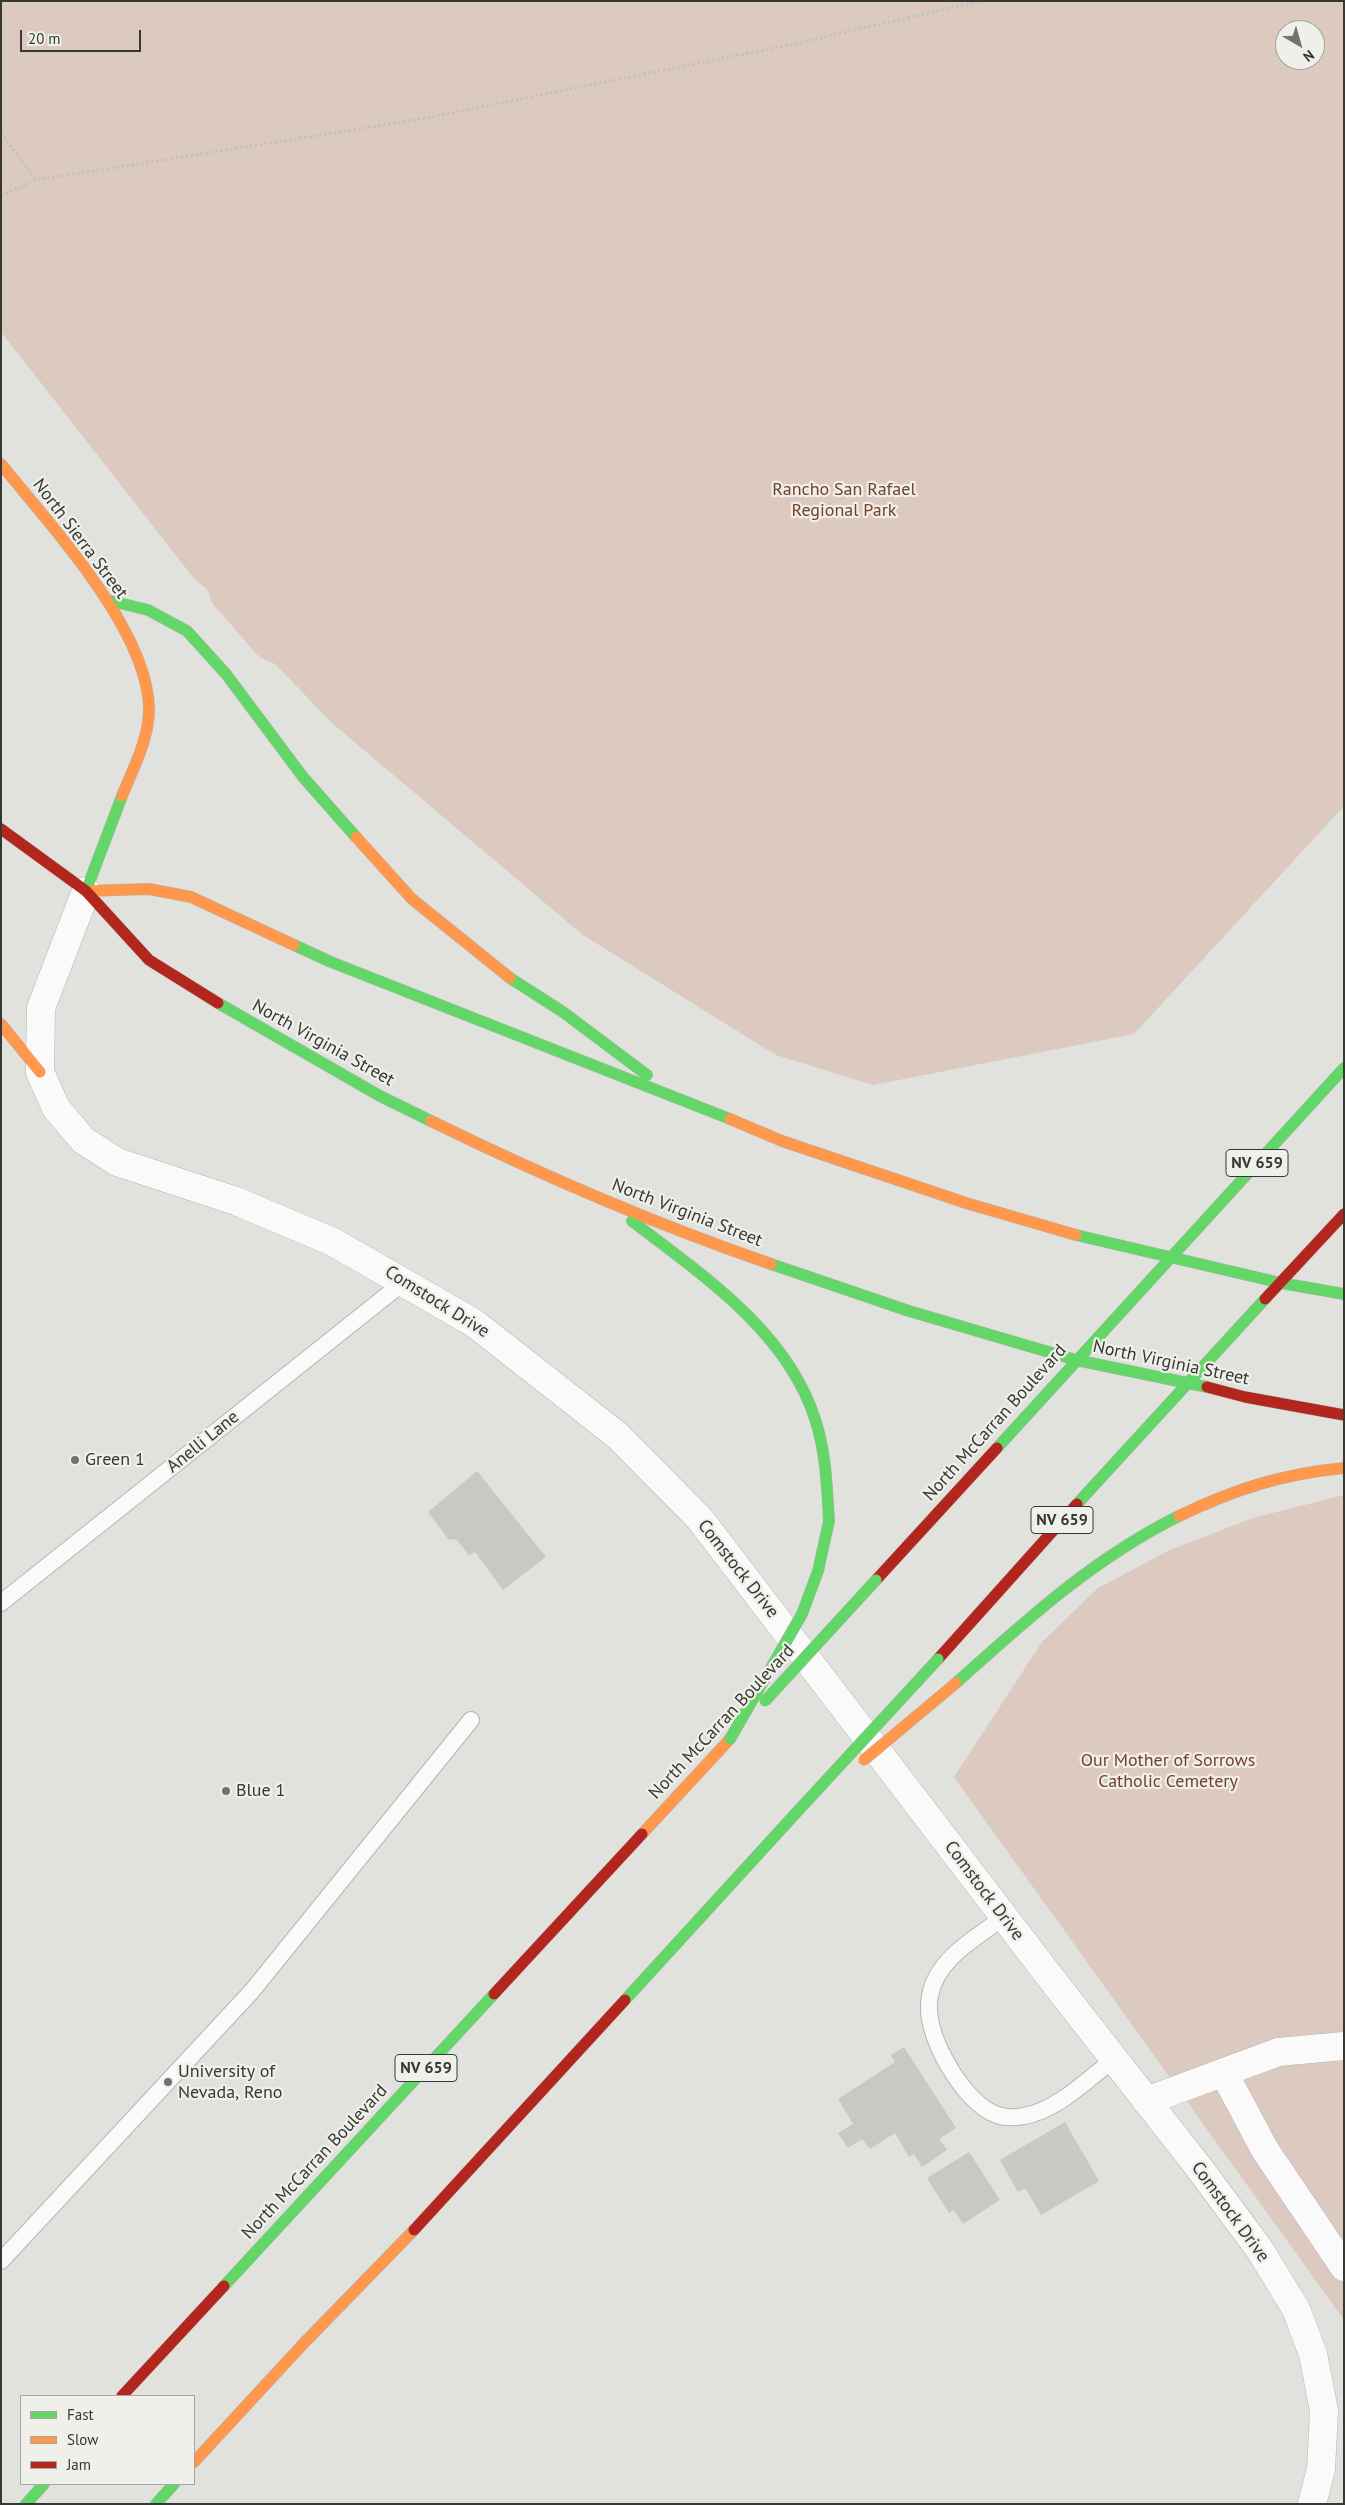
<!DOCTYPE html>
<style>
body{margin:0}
#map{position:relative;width:1345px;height:2505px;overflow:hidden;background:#e1e1dd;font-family:"PT Sans",sans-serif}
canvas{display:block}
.frame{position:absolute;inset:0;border:2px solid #373734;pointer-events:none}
.legend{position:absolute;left:20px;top:2395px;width:175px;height:90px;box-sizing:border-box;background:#eff0e9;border:1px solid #a5a6a1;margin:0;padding:6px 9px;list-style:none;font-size:15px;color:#373734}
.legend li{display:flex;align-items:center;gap:10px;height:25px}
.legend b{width:25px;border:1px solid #a5a6a1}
.north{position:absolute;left:1275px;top:20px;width:50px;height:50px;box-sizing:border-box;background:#eff0e9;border:1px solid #a5a6a1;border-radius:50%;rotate:142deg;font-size:14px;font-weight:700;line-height:20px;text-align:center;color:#373734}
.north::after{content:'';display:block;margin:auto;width:18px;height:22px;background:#72726f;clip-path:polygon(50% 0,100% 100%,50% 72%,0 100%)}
.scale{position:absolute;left:20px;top:30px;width:121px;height:22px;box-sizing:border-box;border:2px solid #373734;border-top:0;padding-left:6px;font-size:15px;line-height:18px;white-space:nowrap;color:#373734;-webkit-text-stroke:4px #eff0e9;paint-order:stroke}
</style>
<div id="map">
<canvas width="1345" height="2505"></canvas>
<div class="frame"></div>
<ul class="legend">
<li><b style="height:6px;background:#63d668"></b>Fast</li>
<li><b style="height:6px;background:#ff974d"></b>Slow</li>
<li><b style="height:6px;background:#b3261e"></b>Jam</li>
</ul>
<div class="north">N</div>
<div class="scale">20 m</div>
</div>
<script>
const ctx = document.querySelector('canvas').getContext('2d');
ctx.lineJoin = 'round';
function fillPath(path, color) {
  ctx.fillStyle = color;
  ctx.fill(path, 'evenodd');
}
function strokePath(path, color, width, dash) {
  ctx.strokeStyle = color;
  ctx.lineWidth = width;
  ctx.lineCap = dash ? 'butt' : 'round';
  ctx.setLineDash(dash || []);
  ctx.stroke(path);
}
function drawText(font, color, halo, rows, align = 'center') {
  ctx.font = font + ' "PT Sans",sans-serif';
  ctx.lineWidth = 4.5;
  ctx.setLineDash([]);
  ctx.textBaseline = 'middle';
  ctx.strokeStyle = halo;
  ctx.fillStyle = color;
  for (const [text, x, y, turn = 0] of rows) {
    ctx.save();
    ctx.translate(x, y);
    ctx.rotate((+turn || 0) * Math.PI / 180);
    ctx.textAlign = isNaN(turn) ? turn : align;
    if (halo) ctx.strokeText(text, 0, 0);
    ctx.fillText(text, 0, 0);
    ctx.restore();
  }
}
fillPath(new Path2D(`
 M1,1H1344V806L1134,1034L873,1085L776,1055L583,935L332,723L275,664L259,657L212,603L207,589L196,581L1,332ZM1285,30H1315V60H1285Z
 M1344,1495V2320L954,1777L1042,1642L1098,1588L1170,1550L1253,1518Z`), '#dcc9bf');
fillPath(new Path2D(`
 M477,1471L546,1557L503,1590L475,1552L469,1555L456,1539L449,1540L428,1512Z
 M904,2047L956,2128L939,2139L947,2150L922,2167L914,2154L909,2157L895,2133L870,2149L862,2139L848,2148L838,2133L853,2124L838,2099L895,2062L891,2055Z
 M1065,2122L1099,2181L1041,2215L1025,2188L1018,2192L1000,2160Z
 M969,2152L1000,2200L963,2224L954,2210L949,2213L927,2178Z`), '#c9c8c5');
const lane = new Path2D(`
 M1,1603L405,1281
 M1004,1917C977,1937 936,1959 930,1996C923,2031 956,2088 984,2108C996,2117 1010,2119 1024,2116C1058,2110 1088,2079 1114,2059
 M1,2261L252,1991L471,1720`);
const street = new Path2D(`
 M86,891L41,1008L40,1072L56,1108L83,1140L117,1162L236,1201L333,1242L474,1323L618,1436L700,1519L1050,1977L1200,2169L1260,2250L1296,2309L1313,2354L1324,2411L1321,2469L1312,2504
 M1224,2073L1265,2150L1344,2267
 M1146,2101L1278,2052L1344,2046`);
const fast = new Path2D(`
 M107,600L148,610L187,631L226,674L303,777L356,837
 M86,891L122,796
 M294,945L331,962L730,1119
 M510,978L563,1012L647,1075
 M218,1003L380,1096L431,1121
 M632,1221C702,1275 787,1331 815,1419C826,1452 827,1487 829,1521
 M1076,1235L1281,1283L1344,1294
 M771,1264L909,1311L1076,1360L1207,1387
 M997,1448L1344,1068
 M1077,1504L1265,1299
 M956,1683C1026,1620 1094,1558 1179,1516
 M625,2000L796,1813
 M224,2286L494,1994
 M26,2504L44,2484
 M156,2504L174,2484`);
const slow = new Path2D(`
 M1,464C49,524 148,629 149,709C149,739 133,769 122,796
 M356,837L412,899L510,978
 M86,891L149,889L191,897L294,945
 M1,1024L40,1072
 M730,1119L782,1141L966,1203L1076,1235
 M431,1121C541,1175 655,1224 771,1264
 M1179,1516C1235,1489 1282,1474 1344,1468
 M642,1834L730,1739
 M194,2462L304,2343L414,2230`);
const jam = new Path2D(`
 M1,829L86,891L149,960L218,1003
 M1265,1299L1344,1214
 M1207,1387L1245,1397L1344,1415
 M876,1580L997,1448
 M938,1659L1077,1504
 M494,1994L642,1834
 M414,2230L625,2000
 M122,2396L224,2286`);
strokePath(lane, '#b5b6b2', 18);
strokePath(street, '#b5b6b2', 29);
strokePath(fast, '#b5b6b2', 12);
strokePath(slow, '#b5b6b2', 12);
strokePath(jam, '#b5b6b2', 12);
strokePath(new Path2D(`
 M1,133L36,180
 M1,196L36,180L421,119L789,45L981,1`), '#c2c2c0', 3, [2.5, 2.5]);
strokePath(lane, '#fafafa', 16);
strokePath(street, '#fafafa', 28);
strokePath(fast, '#63d668', 11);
strokePath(slow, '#ff974d', 11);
strokePath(jam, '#b3261e', 11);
const fastBridge = new Path2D(`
 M765,1701L876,1580
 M730,1739L802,1614L818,1571L829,1521
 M796,1813L938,1659`);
const slowBridge = new Path2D(`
 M864,1760L956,1683`);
strokePath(fastBridge, '#b5b6b2', 12, []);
strokePath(slowBridge, '#b5b6b2', 12, []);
strokePath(fastBridge, '#63d668', 11);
strokePath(slowBridge, '#ff974d', 11);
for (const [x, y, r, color] of [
 [75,1460,5,"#72726f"],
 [226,1791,5,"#72726f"],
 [168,2082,5,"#72726f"]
]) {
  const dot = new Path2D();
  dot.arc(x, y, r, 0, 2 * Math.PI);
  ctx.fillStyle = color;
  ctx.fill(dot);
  strokePath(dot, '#eff0e9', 2);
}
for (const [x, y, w] of [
 [1257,1163,62],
 [1062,1520,62],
 [426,2068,62]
]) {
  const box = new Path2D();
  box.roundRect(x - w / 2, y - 13.5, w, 27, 4);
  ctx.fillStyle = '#eff0e9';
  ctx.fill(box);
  strokePath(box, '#373734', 1);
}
drawText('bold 16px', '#373734', null, [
 ["NV 659",1257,1163],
 ["NV 659",1062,1520],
 ["NV 659",426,2068]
]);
drawText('18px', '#783e22', '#eff0e9', [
 ["Rancho San Rafael",844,490],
 ["Regional Park",844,511],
 ["Our Mother of Sorrows",1168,1761],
 ["Catholic Cemetery",1168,1782]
]);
drawText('18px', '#373734', '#eff0e9', [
 ["North Sierra Street",80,539,53],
 ["North Virginia Street",323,1043,29],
 ["North Virginia Street",687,1213,21],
 ["Comstock Drive",437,1302,32],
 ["North Virginia Street",1171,1363,12],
 ["North McCarran Boulevard",995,1423,-48],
 ["Anelli Lane",203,1442,-39],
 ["Comstock Drive",738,1569,52],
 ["North McCarran Boulevard",722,1722,-47],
 ["Comstock Drive",984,1891,53],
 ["North McCarran Boulevard",315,2162,-47],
 ["Comstock Drive",1230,2212,54]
]);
drawText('18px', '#373734', '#eff0e9', [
 ["Green 1",85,1460],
 ["Blue 1",236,1791],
 ["University of",178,2072],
 ["Nevada, Reno",178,2093]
], 'left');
</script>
